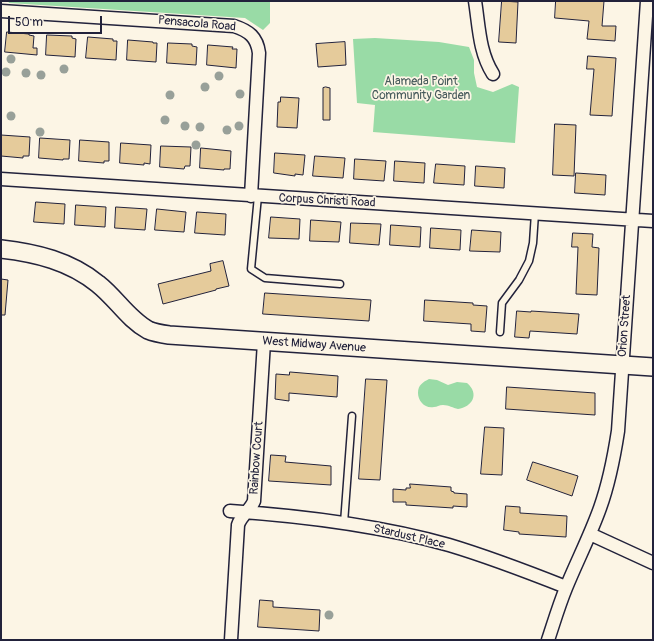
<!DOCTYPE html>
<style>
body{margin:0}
#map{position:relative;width:654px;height:641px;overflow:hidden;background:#fcf5e5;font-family:Pangolin,sans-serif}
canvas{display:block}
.frame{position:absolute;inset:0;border:2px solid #22223b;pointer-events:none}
.scale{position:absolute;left:8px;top:16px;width:94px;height:18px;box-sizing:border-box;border:2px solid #22223b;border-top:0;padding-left:5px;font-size:12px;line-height:14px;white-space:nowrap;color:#22223b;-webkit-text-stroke:3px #fcf5e5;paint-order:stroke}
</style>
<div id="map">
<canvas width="654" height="641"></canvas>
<div class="frame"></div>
<div class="scale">50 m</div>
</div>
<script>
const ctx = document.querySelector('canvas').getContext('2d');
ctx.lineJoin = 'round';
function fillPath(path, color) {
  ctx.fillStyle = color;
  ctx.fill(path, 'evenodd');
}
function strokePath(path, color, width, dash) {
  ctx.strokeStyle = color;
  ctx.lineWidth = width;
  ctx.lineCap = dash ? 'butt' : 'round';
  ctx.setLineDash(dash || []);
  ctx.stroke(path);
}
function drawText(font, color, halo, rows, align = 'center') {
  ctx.font = font + ' Pangolin,sans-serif';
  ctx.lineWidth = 3.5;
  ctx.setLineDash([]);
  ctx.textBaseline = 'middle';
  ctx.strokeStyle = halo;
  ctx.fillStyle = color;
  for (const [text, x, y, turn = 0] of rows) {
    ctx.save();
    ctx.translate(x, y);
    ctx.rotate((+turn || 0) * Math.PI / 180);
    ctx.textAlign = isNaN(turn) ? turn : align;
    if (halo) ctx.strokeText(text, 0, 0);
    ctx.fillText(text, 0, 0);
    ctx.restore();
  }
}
fillPath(new Path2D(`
 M8,1H270V23L263,30L245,18L9,3Z
 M375,38L439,42L469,47L474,60V73L477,87L493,92L512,84L519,87L515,143L373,132L375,105L357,103L353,39Z
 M429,379L437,380L448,385L457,382L467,383C480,394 472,407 458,409C453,408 449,405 443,405C439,405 437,407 434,407C425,409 418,401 418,393C418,385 423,382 429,379Z`), '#99dba6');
const building = new Path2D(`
 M502,1L518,2L516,43L499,42Z
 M556,1H604L602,26H616L615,41L587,39L589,21L555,18Z
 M7,32L29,34V35L34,36L33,48H37V55L5,52Z
 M47,35L72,36V38L76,39L75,57L46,55Z
 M88,37L113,39V41H117L116,60L86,58Z
 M128,40L153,42V43H157L156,62L127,60Z
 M345,42L346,65L318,67L316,44Z
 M168,43L192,44V46L197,47L196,65L167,63Z
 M208,45L233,47L232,49H237L236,68L207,65Z
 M588,56L616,58L612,116L590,115L594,69H587Z
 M326,87L330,88V120H323V88Z
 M281,97L299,98L297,128L277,127L278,102H280Z
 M555,124L576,125L574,176L553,175Z
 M1,135L30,137L29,156H23V158L1,156Z
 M40,138L70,140L69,159H63V160L39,158Z
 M80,140L109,142V161H104V163L79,161Z
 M121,143L151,145L150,164L144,163V165L120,163Z
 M161,146L191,147L190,166H185L184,169L160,167Z
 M201,148L231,151L230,169H224V170L200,168Z
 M275,153L305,155L303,175L295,174V176L274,173Z
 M315,156L345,158L343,178L313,176Z
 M355,159L386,161L384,181L354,179Z
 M395,161L425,163L424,183L394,181Z
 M436,164L465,166L464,185L434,183Z
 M476,166L505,168L504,188L475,186Z
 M576,173L606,175L605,195L575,193Z
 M36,202L65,204L64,224L34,222Z
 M76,205L106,207L105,227L75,225Z
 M116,207L147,209L145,230L115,228Z
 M157,209L186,212L184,232L155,230Z
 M197,212L226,214L225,235L195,233Z
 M271,217L300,219L299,239L269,238Z
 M311,220L341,222L339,242L310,241Z
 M351,223L381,224L379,245L350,243Z
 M391,225L421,227L420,247L390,245Z
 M431,228L461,230L460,250L430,248Z
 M472,230L501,232L500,252L470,251Z
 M573,233L593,234L592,247L599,248L597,295L576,294L578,247H572Z
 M223,261L229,286L216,289V290L163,304L158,284L211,271L210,264Z
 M1,279L8,280L5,315H1Z
 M265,293L371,300L369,321L263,314Z
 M425,300L473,303V305L487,306L485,332L471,331V324L424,321Z
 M517,311L531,312V311L579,314L577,334L530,331L529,338L515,337Z
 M290,372L338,376L337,397L289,393V401L275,399L276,374L289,375Z
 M366,379L387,380L380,480L359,479Z
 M507,387L595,393V415L506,409Z
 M485,427L504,428L502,475L481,474Z
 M271,455L286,456L285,462L331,466V485L269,481Z
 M533,462L578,476L572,496L527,480Z
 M410,484L451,487V491L454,492V493L467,494V507L453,506V508L406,505V502H393V489L406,490V488H410Z
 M506,506L520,507V513L567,516L566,537L519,534V532L504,530Z
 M260,600L273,601V607L320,610L319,631L258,627Z`);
fillPath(building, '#e5cb9b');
strokePath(building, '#22223b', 1);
const lane = new Path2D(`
 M258,196L251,269L265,278L340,284
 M500,332L502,303L519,280L529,261L533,243L535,213
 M344,523L352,416`);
const street = new Path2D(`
 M475,1C479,26 479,52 493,74
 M1,11L234,26C249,31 257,37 259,53L251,196
 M1,179L653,221
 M230,511C304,516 378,525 449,545C489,557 528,572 566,587
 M590,534L653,563
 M231,640L238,525C241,515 250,511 254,501L264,342
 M548,640C554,622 559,605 566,588C577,561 590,536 600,508C609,483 614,457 618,431L647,1`);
const secondary = new Path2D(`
 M1,249C36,253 70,261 98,284C116,298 128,319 148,330C155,333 162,334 169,335L653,367`);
strokePath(lane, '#22223b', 9);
strokePath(street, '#22223b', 15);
strokePath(secondary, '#22223b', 20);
strokePath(lane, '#fcf5e5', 6);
strokePath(street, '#fcf5e5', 12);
strokePath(secondary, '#fcf5e5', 17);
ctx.fillStyle = '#98a099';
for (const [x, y] of [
 [11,59],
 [64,69],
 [6,72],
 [26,73],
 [41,75],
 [219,76],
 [205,87],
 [240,94],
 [170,95],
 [11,116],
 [165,120],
 [185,126],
 [239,126],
 [200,127],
 [227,130],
 [40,132],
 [196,145],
 [329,615]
]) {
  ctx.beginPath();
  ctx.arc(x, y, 4.5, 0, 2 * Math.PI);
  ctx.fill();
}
drawText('12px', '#22223b', '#fcf5e5', [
 ["Pensacola Road",197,24,5],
 ["Corpus Christi Road",327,201,3],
 ["Orion Street",625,326,-86],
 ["West Midway Avenue",314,345,4],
 ["Rainbow Court",257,458,-86],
 ["Stardust Place",409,537,13]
]);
drawText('12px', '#465a5b', '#fcf5e5', [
 ["Alameda Point",421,82],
 ["Community Garden",421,96]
]);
</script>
